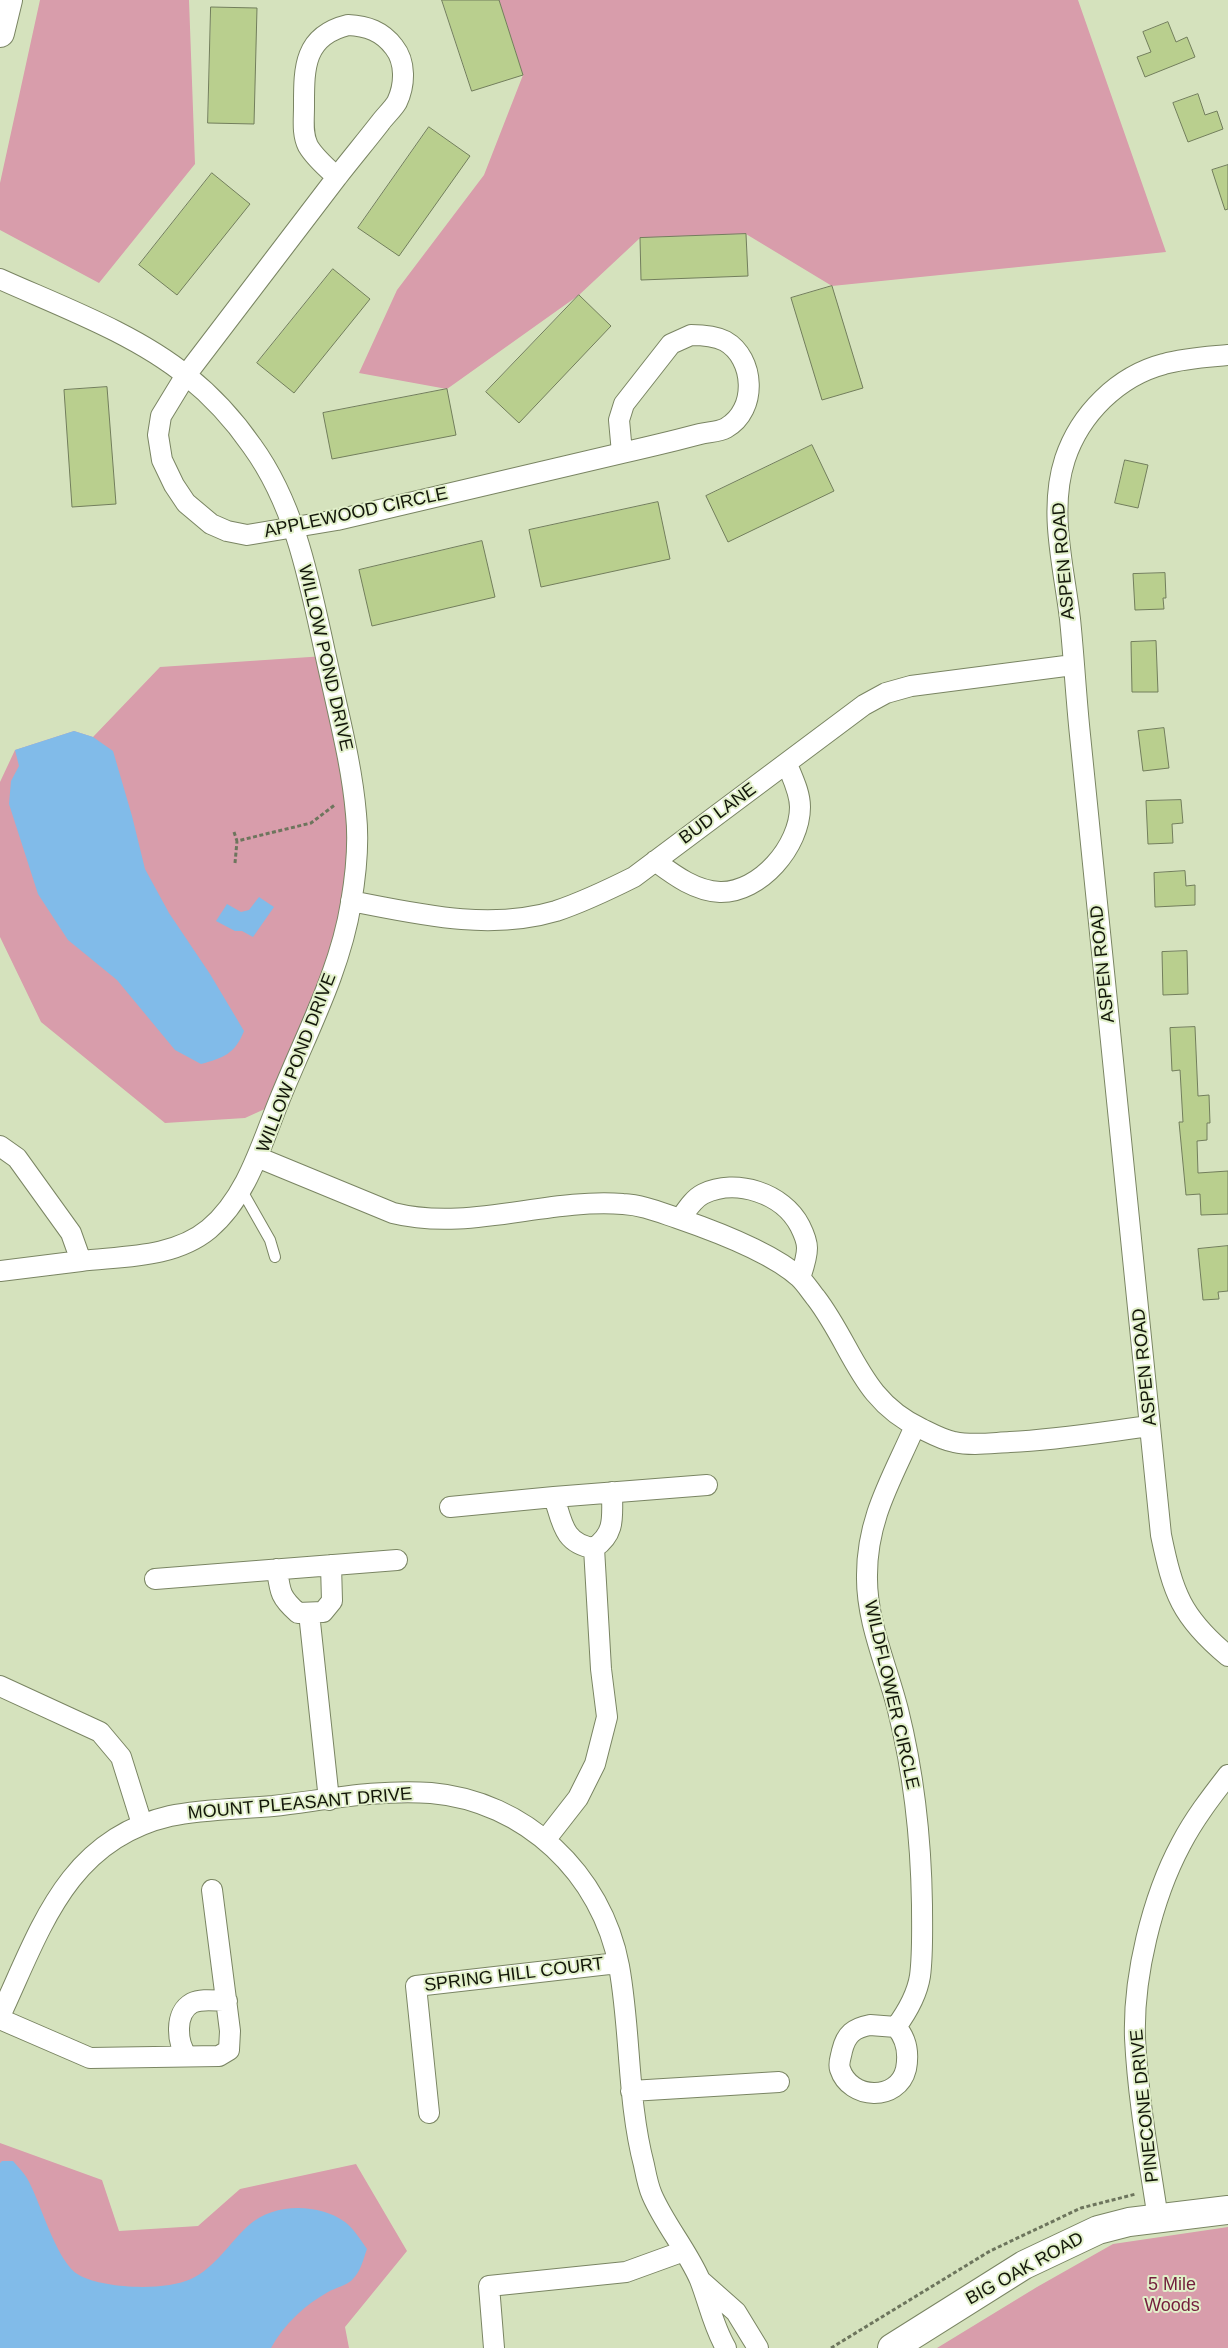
<!DOCTYPE html>
<style>
body{margin:0}
canvas{display:block;background:#d5e2bd}
</style>
<canvas width="1228" height="2348"></canvas>
<script>
const ctx = document.querySelector('canvas').getContext('2d');
ctx.lineJoin = 'round';
function fillPath(path, color) {
  ctx.fillStyle = color;
  ctx.fill(path, 'evenodd');
}
function strokePath(path, color, width, dash) {
  ctx.strokeStyle = color;
  ctx.lineWidth = width;
  ctx.lineCap = dash ? 'butt' : 'round';
  ctx.setLineDash(dash || []);
  ctx.stroke(path);
}
function drawText(font, color, halo, rows, align = 'center') {
  ctx.font = font + ' Helvetica,sans-serif';
  ctx.lineWidth = 4;
  ctx.setLineDash([]);
  ctx.textBaseline = 'middle';
  ctx.strokeStyle = halo;
  ctx.fillStyle = color;
  for (const [text, x, y, turn = 0] of rows) {
    ctx.save();
    ctx.translate(x, y);
    ctx.rotate((+turn || 0) * Math.PI / 180);
    ctx.textAlign = isNaN(turn) ? turn : align;
    if (halo) ctx.strokeText(text, 0, 0);
    ctx.fillText(text, 0, 0);
    ctx.restore();
  }
}
fillPath(new Path2D(`
 M40,0H189L195,164L99,283L0,230V183Z
 M499,0H1078L1166,252L832,286L746,234L640,238L579,295L447,389L359,373L397,290L484,175L523,75Z
 M325,656L349,765L351,901L278,1103L245,1118L165,1123L41,1022L0,937V782L15,750L74,731L93,737L160,667Z
 M0,2143L102,2180L119,2231L198,2226L240,2189L356,2164L407,2251L345,2327L349,2348H0Z
 M1228,2227V2348H937L1037,2287L1113,2244Z`), '#d89dab');
fillPath(new Path2D(`
 M74,731L93,737L113,751L132,816L145,869L169,913L210,974L244,1031C235,1054 223,1058 201,1064L175,1050L117,980L68,940L38,894L9,804L11,781L19,766L15,750Z
 M259,897L274,907L253,937L242,931H235L216,921L227,904L241,912L249,910Z
 M2,2161H13C20,2169 27,2176 31,2186C42,2208 58,2264 79,2275C104,2289 165,2291 191,2279C215,2268 230,2242 249,2225C274,2203 318,2203 345,2222C354,2229 360,2239 367,2249C363,2260 361,2271 352,2280C347,2285 335,2288 328,2292C305,2305 284,2324 271,2348H0V2163Z`), '#81bbe9');
const building = new Path2D(`
 M442,0H499L523,75L472,91Z
 M211,7L257,8L254,124L208,123Z
 M1168,22L1176,42L1187,37L1195,57L1145,77L1137,57L1151,52L1143,32Z
 M1198,94L1205,115L1217,111L1223,129L1188,142L1173,103Z
 M429,127L470,156L399,256L358,228Z
 M1228,165V209L1225,210L1212,170Z
 M212,173L250,204L177,295L139,265Z
 M746,234L748,276L641,280L640,238Z
 M333,269L370,299L294,393L257,363Z
 M832,286L863,388L822,400L791,298Z
 M579,295L611,326L519,423L486,392Z
 M107,387L116,504L72,507L64,390Z
 M447,389L456,435L332,459L323,413Z
 M812,445L834,491L728,542L706,496Z
 M1125,460L1148,465L1138,508L1115,503Z
 M658,502L670,559L541,587L529,530Z
 M482,541L495,597L372,626L359,570Z
 M1165,573L1166,598H1163L1164,609L1135,610L1133,574Z
 M1156,641L1158,692H1132L1131,642Z
 M1164,728L1169,768L1143,771L1138,731Z
 M1181,800L1183,823L1172,824L1173,843L1148,844L1146,801Z
 M1185,871L1186,886L1195,885V905L1155,907L1154,873Z
 M1187,951L1188,994L1163,995L1162,952Z
 M1195,1027L1198,1096L1209,1095L1210,1123H1207V1140L1197,1141L1198,1173L1228,1171V1214L1201,1215L1200,1194L1186,1195L1179,1122H1183L1180,1070L1172,1071L1170,1028Z
 M1228,1246V1291L1218,1292L1219,1299L1203,1300L1198,1249Z`);
fillPath(building, '#b9cf8e');
strokePath(building, '#727e5c', 1);
const lane = new Path2D(`
 M241,1189L270,1240L275,1257`);
const street = new Path2D(`
 M348,25C367,26 382,31 394,47C406,62 405,85 397,102C393,109 385,116 380,123C366,141 351,159 337,177C327,168 315,158 308,146C302,134 304,120 304,107C304,69 303,36 348,25Z
 M337,177L186,375L161,416L158,435L162,460L174,485L186,503L211,524L227,531L247,535L337,520L622,453
 M0,279C60,306 136,334 187,376C212,396 234,420 252,446C300,512 312,597 330,675C340,721 352,767 356,814C359,842 356,874 351,903C340,972 305,1036 279,1101C261,1145 247,1197 209,1229C174,1258 124,1256 81,1261
 M691,335C702,335 715,336 725,341C755,358 758,410 726,428C719,432 708,432 700,434C674,441 648,447 622,453L619,420L624,404L671,344Z
 M1228,355C1207,357 1185,358 1164,364C1118,376 1080,414 1065,459C1048,511 1064,567 1070,619C1074,658 1076,697 1080,735C1106,1002 1135,1268 1161,1535C1173,1593 1181,1617 1228,1656
 M655,861C674,875 695,891 720,892C760,893 800,846 800,807C800,792 792,777 787,764
 M351,901C418,914 489,931 556,911C583,902 608,890 634,877L864,705L886,693L911,686L1073,665
 M0,1146L17,1158L71,1233L81,1261L0,1271
 M257,1157L393,1213C469,1232 546,1198 623,1204C642,1205 659,1212 677,1218C712,1230 773,1253 800,1278C806,1284 811,1292 816,1298C854,1348 860,1400 922,1429C932,1434 943,1440 954,1442C972,1446 991,1443 1010,1442C1057,1440 1104,1432 1150,1426
 M680,1219C686,1211 693,1199 703,1194C736,1178 783,1193 800,1226C803,1232 807,1241 807,1248C807,1258 803,1269 800,1278
 M554,1497C562,1521 563,1544 594,1548C616,1533 612,1516 612,1492
 M450,1507L554,1497L707,1485
 M277,1569C280,1592 280,1597 298,1613L323,1612L332,1601L331,1565
 M155,1579L397,1560
 M309,1613L329,1800
 M0,1686L100,1732L121,1757L142,1824
 M546,1839L578,1798L595,1764L607,1717L601,1669L594,1548
 M0,2016C40,1931 66,1840 170,1816C203,1809 239,1809 273,1806C325,1800 379,1789 431,1793C525,1801 602,1874 619,1966C631,2032 627,2100 644,2165C646,2175 648,2186 652,2195C665,2225 687,2250 700,2280C709,2303 713,2326 726,2348
 M0,2019L90,2058L219,2056L229,2050L230,2031L212,1890
 M870,2025L896,2027C907,2039 909,2053 906,2069C898,2102 850,2100 840,2069C838,2063 841,2057 842,2051C846,2034 854,2028 870,2025Z
 M896,2027C907,2012 917,1995 920,1976C923,1953 922,1928 922,1905C921,1839 914,1774 898,1710C887,1666 866,1621 867,1575C867,1517 893,1477 915,1426
 M187,2056C177,2043 174,2013 192,2003C202,1998 216,2001 227,2001
 M631,2091L779,2082
 M429,2113L416,1986L618,1963
 M1158,2219C1149,2159 1138,2099 1135,2038C1133,1977 1152,1898 1181,1844C1194,1819 1211,1797 1228,1775
 M701,2281L736,2312L758,2348
 M494,2348L489,2286L626,2272L684,2251`);
const secondary = new Path2D(`
 M0,33L8,0
 M892,2348L1024,2265L1098,2230L1129,2222L1228,2210`);
strokePath(lane, '#7a8563', 12);
strokePath(street, '#7a8563', 22);
strokePath(secondary, '#7a8563', 30);
strokePath(new Path2D(`
 M234,832L237,841L311,823L336,804
 M235,863L237,841
 M831,2348L990,2251L1081,2208L1136,2194`), '#6d755d', 3, [4, 2.5]);
strokePath(lane, '#fff', 10);
strokePath(street, '#fff', 20);
strokePath(secondary, '#fff', 28);
drawText('18px', '#13170a', '#e2f0ca', [
 ["APPLEWOOD CIRCLE",356,513,-12],
 ["ASPEN ROAD",1064,561,-95],
 ["WILLOW POND DRIVE",325,658,77],
 ["BUD LANE",718,814,-36],
 ["ASPEN ROAD",1103,964,-96],
 ["WILLOW POND DRIVE",297,1063,-69],
 ["ASPEN ROAD",1145,1367,-96],
 ["WILDFLOWER CIRCLE",891,1695,77],
 ["MOUNT PLEASANT DRIVE",300,1804,-5],
 ["SPRING HILL COURT",514,1975,-7],
 ["PINECONE DRIVE",1145,2106,-96],
 ["BIG OAK ROAD",1025,2269,-29]
]);
drawText('18px', '#721e3c', '#e2f0ca', [
 ["5 Mile",1172,2285],
 ["Woods",1172,2306]
]);
</script>
